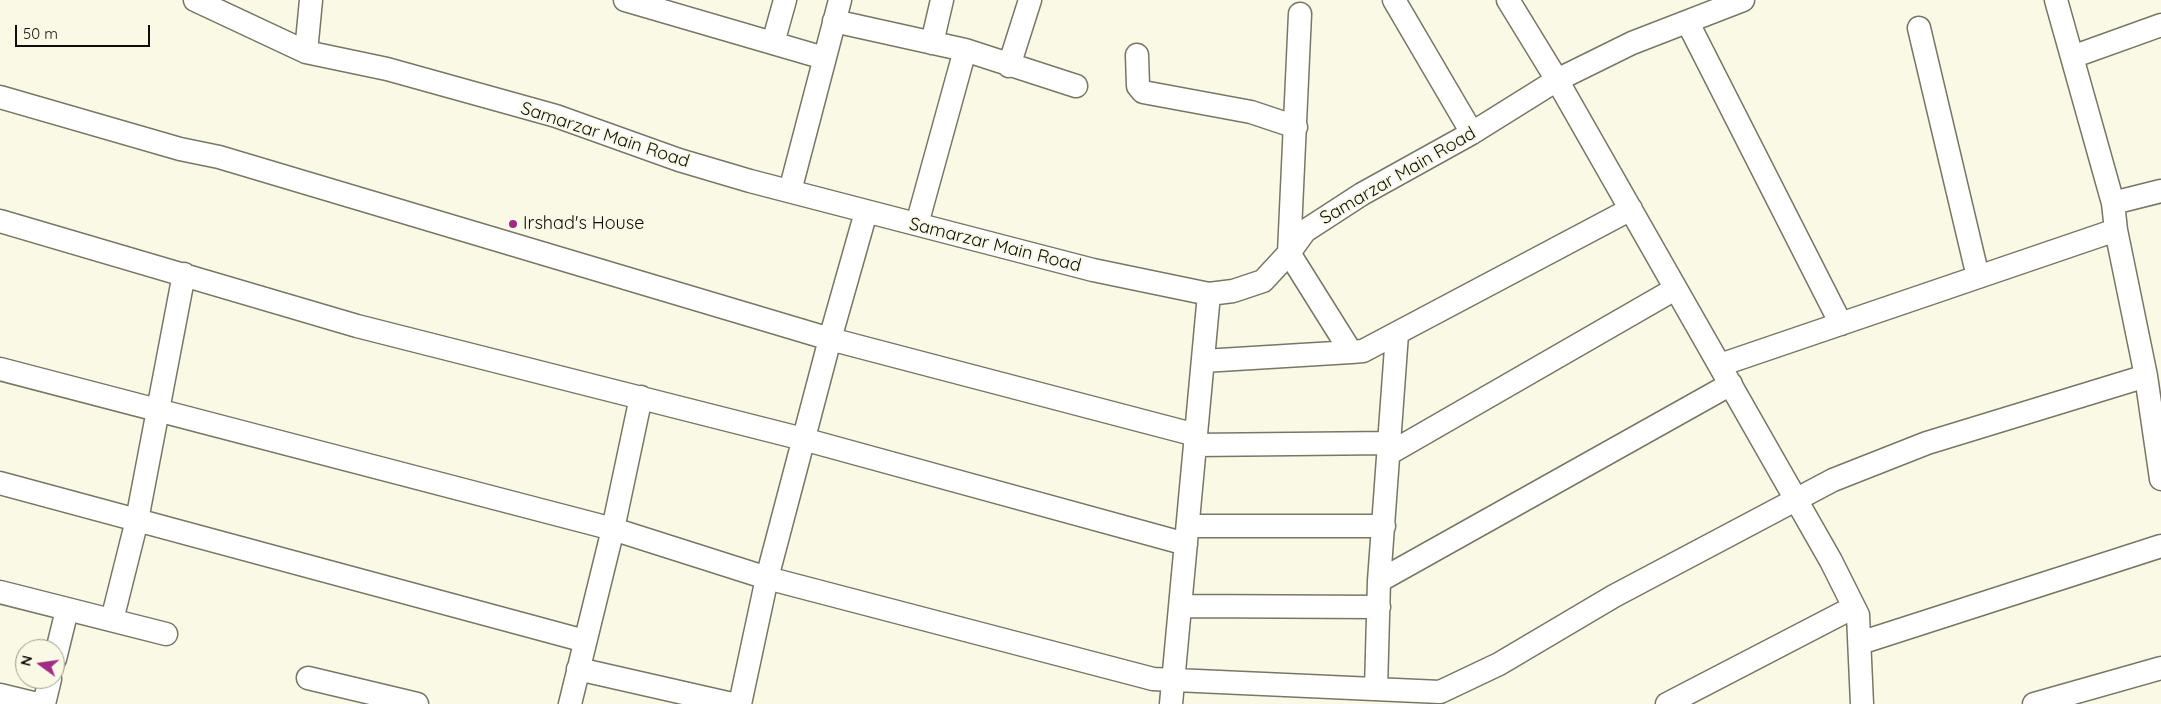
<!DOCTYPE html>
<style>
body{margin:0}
#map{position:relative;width:2161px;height:704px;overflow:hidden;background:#f9f9e6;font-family:Quicksand,sans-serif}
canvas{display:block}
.north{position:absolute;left:15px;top:639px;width:50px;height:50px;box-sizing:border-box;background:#f9f9e6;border:1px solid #9b9b8d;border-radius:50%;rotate:284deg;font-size:14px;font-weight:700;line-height:20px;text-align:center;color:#0e0e08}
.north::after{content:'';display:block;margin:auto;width:18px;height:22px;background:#a02c86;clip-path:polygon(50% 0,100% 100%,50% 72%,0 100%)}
.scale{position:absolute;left:15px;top:25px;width:135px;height:22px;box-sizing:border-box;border:2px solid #0e0e08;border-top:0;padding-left:6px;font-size:15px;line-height:18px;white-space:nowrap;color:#0e0e08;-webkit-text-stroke:4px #f9f9e6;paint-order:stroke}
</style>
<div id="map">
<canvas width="2161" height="704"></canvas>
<div class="north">N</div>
<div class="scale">50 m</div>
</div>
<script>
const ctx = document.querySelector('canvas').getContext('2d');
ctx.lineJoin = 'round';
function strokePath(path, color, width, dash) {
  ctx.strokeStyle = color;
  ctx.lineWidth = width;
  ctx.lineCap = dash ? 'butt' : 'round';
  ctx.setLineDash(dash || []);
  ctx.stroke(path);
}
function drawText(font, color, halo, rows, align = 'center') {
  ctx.font = font + ' Quicksand,sans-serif';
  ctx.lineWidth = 4;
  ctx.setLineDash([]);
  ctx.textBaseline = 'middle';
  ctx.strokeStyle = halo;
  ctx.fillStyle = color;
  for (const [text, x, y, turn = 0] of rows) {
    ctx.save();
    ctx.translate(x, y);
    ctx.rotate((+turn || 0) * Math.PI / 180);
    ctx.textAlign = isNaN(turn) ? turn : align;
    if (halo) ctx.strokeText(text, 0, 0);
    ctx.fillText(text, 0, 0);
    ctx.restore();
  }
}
const minor = new Path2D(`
 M195,0L306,52L387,69L556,116L679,160L750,181L1093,270L1209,294L1233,291L1263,281L1289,253L1305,231L1362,194L1472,133L1557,80L1632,43L1743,0
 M625,0L824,58
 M1394,0L1472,133
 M1508,0L1557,80L1831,561L1858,615L1862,704
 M2056,0L2113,203L2116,230L2146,376L2161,479
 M1300,14L1289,253L1351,352L1363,351L1631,209
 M834,21L965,50L1076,86
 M1688,23L1841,324
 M1919,28L1978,277
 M773,43L785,0
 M932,43L942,0
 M306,52L311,0
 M1137,55L1138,86L1143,92L1251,112L1296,127
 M2072,57L2161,25
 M1009,66L1030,0
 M0,97L180,149L219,157L830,339L1196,435
 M790,191L840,0
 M2113,203L2161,191
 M0,221L357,326L803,439L1186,544
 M917,224L965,50
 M1203,361L1351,352
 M1720,365L2116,230
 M0,369L613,529L767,578L1153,679L1440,692L1499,664L1614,596L1833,480L1927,443L2146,376
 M1195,445L1390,443
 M1390,453L1675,289
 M0,483L585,641
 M1188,526H1384
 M1379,581L1731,384
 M0,592L166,634
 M1180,606L1379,607
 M112,620L137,520L184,274
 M1860,643L2161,546
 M55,659L67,610
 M578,669L732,704
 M308,678L417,704
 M1376,689L1379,581L1397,334
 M0,695L37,704
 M44,704L50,679
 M570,704L613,529L641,397
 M740,704L767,578L830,339L866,212
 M1171,704L1209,294
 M1667,704L1854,607
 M2034,704L2161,668`);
strokePath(minor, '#776', 25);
strokePath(minor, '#fff', 22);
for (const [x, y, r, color] of [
 [513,224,5,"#a02c86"]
]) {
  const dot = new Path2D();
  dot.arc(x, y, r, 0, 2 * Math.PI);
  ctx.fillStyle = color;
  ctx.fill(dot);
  strokePath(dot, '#f9f9e6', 2);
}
drawText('18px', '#0e0e08', '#f9f9e6', [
 ["Samarzar Main Road",605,135,18],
 ["Samarzar Main Road",1398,176,-30],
 ["Samarzar Main Road",995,245,14]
]);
drawText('18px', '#0e0e08', '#f9f9e6', [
 ["Irshad's House",523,224]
], 'left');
</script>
